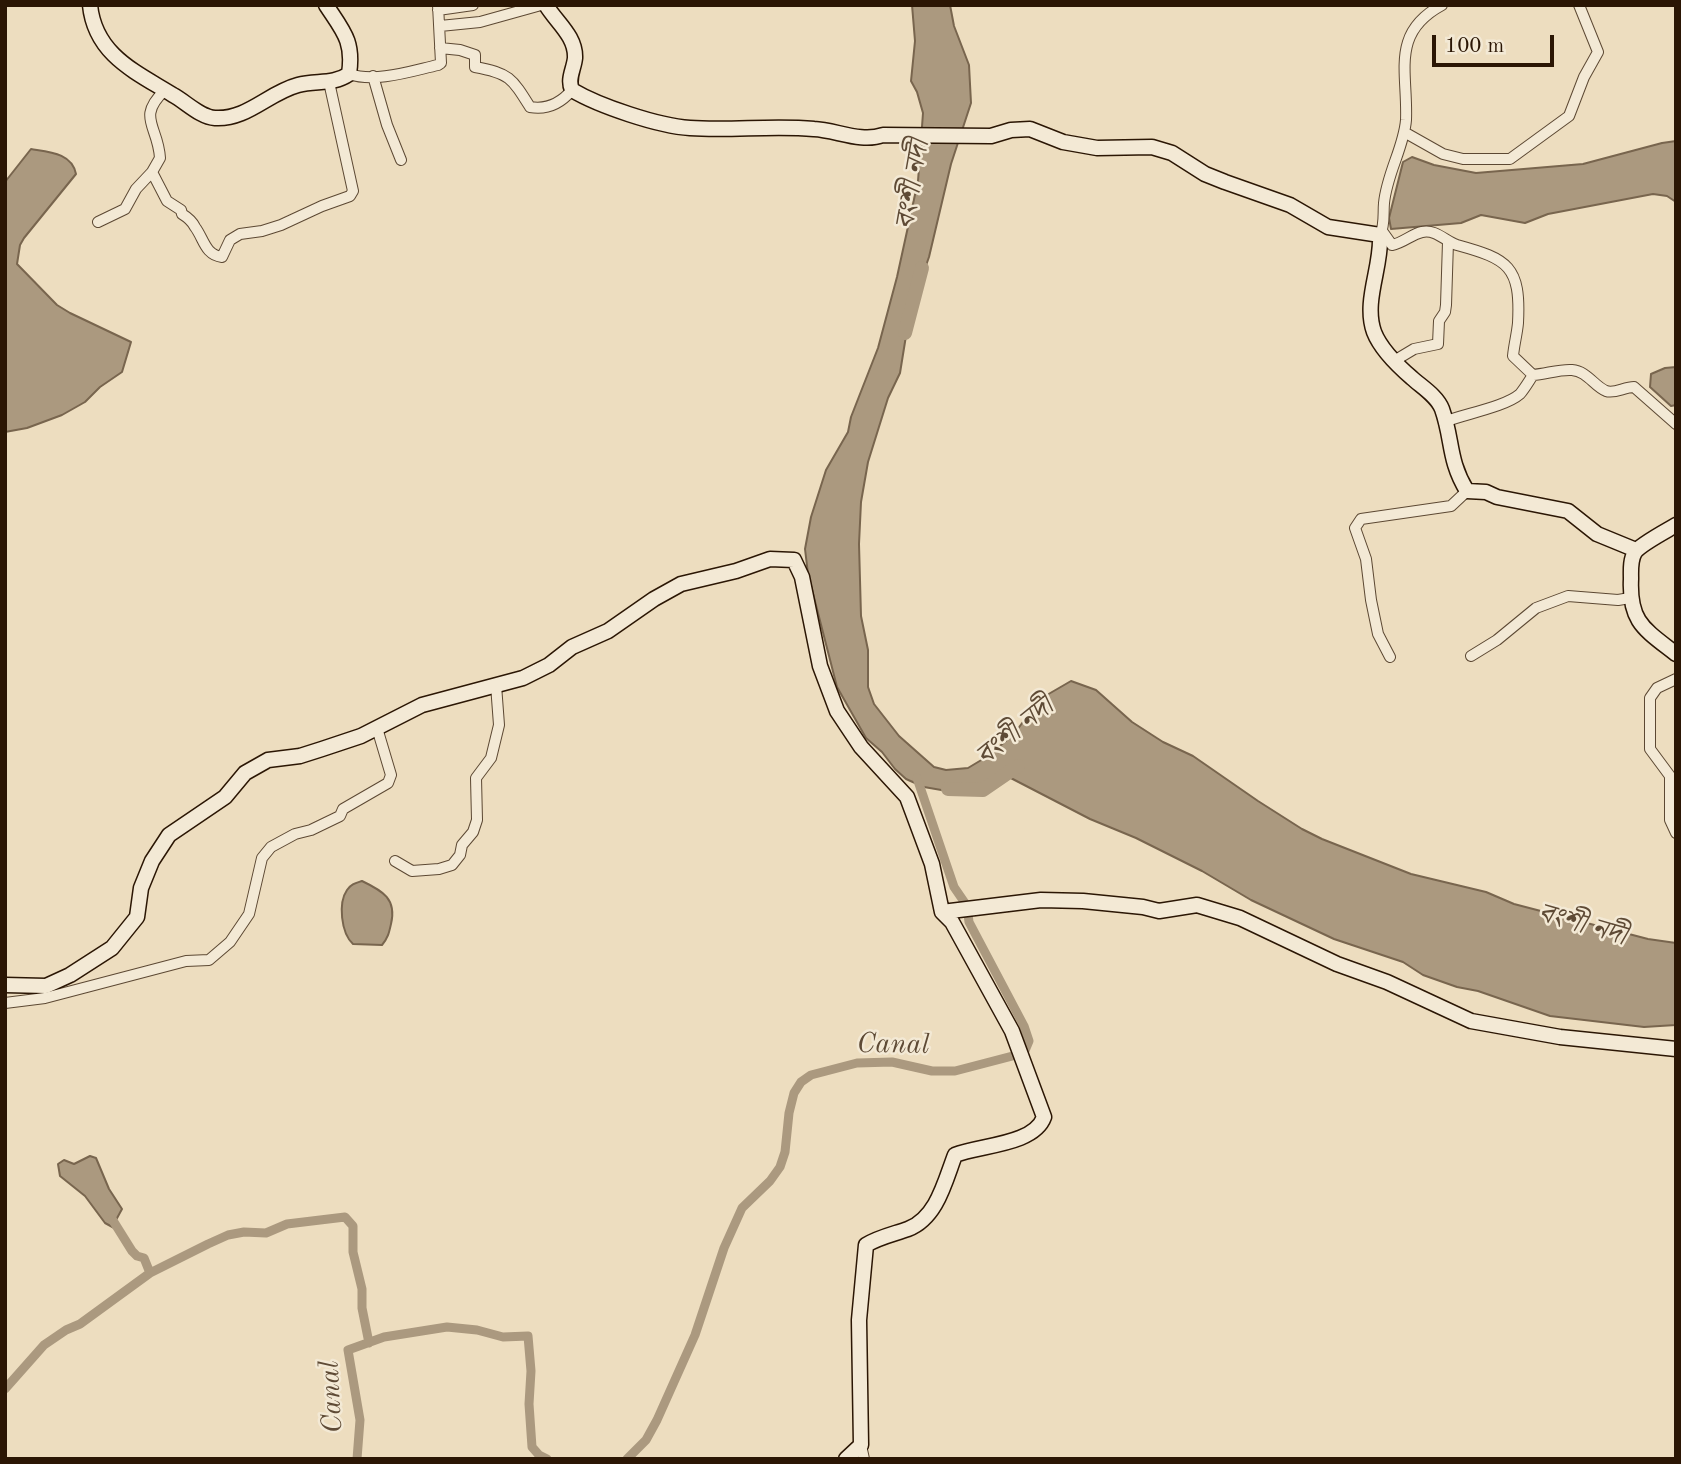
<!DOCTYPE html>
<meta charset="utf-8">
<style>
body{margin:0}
#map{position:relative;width:1681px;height:1464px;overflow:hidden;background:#edddbf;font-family:"Old Standard TT",serif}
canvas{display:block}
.frame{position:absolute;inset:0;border:7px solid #2b1604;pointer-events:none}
.scale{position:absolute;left:1432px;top:35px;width:122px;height:32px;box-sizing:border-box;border:4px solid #2b1604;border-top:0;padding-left:9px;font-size:21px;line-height:24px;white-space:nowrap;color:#2b1604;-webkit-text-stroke:5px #f3e9d5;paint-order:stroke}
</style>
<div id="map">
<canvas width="1681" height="1464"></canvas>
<div class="frame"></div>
<div class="scale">100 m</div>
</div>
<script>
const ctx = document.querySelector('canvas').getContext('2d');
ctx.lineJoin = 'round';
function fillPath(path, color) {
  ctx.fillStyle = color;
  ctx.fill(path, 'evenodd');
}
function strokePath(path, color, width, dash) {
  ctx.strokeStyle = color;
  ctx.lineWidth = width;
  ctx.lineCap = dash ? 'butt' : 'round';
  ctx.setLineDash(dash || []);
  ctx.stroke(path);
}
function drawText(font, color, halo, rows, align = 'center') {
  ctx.font = font + ' "Old Standard TT","Noto Serif Bengali",serif';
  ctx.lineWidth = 5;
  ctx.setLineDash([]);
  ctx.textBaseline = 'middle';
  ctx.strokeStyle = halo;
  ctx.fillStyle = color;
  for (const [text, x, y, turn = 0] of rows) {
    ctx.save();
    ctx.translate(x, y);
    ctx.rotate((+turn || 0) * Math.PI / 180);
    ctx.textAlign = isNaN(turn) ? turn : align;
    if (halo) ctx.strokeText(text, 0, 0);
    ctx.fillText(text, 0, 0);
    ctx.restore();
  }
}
const water = new Path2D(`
 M912,5H950L954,26L969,65L971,103L951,164L929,257L910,311L900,373L888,398L868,462L861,502L859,544L861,616L868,650V687L874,704L899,736L934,767L946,770L968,768L988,756L1014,734L1040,699L1071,681L1096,690L1132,722L1163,742L1193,756L1258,801L1302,829L1322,839L1411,874L1486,892L1514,904L1648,939L1676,943V1025L1644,1027L1550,1016L1478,991L1457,987L1423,975L1403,962L1334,939L1251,900L1202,871L1136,838L1090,819L1003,774L993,782L966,790L947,791L924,787L906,779L895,769L882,752L866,738L837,687L808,574L805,549L811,517L826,470L848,432L851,417L878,348L897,277L918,181L923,113L917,92L911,81L915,41Z
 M1676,141V202L1667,196L1653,194L1548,214L1525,223L1481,215L1461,223L1391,229L1389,218L1403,162L1412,157L1434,165L1476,173L1583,164L1662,143Z
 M31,149C49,152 72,153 76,174L24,238L20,245L17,264L57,305L70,313L131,342L122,372L100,387L85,402L62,415L27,428L5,432V182Z
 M1676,367V405L1671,406L1650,387L1651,374L1665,368Z
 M362,881C383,891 397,899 391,924C389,933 388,938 382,945L353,944C341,933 338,903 347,890C351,884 356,883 362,881Z
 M90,1156L96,1158L109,1189L122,1209L116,1220V1229L105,1223L85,1196L60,1176L58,1164L64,1160L74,1164Z`);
fillPath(water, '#ab997f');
strokePath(water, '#78654e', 2);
strokePath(new Path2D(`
 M112,1219L132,1251L137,1256L144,1258L150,1273
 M5,1389L44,1345L66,1330L80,1324L150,1273L208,1244L228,1235L244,1232L266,1233L287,1224L345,1217L353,1226V1252L362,1289V1308L369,1343
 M357,1459L360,1420L348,1350L384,1337L447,1327L477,1330L503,1337L528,1336L531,1371L529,1404L532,1447L539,1455L547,1459
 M627,1459L646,1440L657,1420L695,1335L724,1248L742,1208L770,1181L780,1167L785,1152L789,1113L794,1093L801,1082L811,1075L857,1063L892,1062L932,1071H955L1024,1053L1029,1041L1024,1026L969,922L967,906L954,887L917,778`), '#ab997f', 9);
strokePath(new Path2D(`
 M905,333L922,268
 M948,789L983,790L1018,766`), '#ab997f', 14);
const street = new Path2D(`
 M438,10L473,5
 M440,26L480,22L541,5
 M440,48L460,50L475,55V67C509,73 512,78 530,107C547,110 561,103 572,90
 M349,74C376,83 411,71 438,65L441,63L438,5
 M373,76L387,125L401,160
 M165,90C136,118 158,125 160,158L152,172L167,201L181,210L182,214C187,217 192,221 195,227C204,239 205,255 222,257L230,240L240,234L262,231L281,225L322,206L350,196L353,191L329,82
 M1404,132L1443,154L1463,159H1510L1569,116L1584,77L1598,52L1579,5
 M98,222L125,209L136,189L152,172
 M1382,231L1392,245C1403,243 1412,234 1422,232C1436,229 1445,241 1457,245C1508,259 1521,266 1518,323C1517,334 1514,345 1513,356L1533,375C1546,374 1560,369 1572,370C1587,371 1594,386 1606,391C1615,394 1624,387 1634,387L1676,424
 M1380,235C1385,225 1383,214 1384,203C1387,173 1404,147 1406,120C1408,72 1390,33 1442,5
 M1394,361L1414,349L1438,344L1439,321L1445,312L1446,305L1448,242
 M1444,422C1464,414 1505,407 1520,394C1525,388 1529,381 1533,375
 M1471,656L1497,640L1536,608L1568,596L1618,600L1630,598
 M1390,657L1378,634L1371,600L1366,559L1355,528L1361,519L1451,506L1467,491
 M1676,679L1657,688L1650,698V749L1670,776V820L1676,833
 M395,861L412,871L439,869L452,865L460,855L462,845L473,832L477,820L476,778L491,758L499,725L496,685
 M5,1003L45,998L186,961L209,960L230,942L249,914L262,858L271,847L295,834L311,830L340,816L343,809L388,783L391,775L377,728
 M861,1445L864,1459`);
const secondary = new Path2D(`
 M90,5C95,55 136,72 173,95C186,102 200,117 215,118C247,120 268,93 298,85C316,80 333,85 349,74C354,41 343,31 326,5
 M546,5C556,22 576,36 575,58C574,69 567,79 572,90C599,106 658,126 690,128C731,131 772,125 814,129C836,130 861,143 883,135L991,136L1011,130L1030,129L1063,142L1097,148L1152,147L1172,153L1205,174L1225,182L1290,205L1328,227L1380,235C1382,267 1363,301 1374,332C1381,350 1398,366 1412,378C1422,387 1437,396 1442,409C1453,440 1448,460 1467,491L1486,492L1497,497L1568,511L1597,534L1636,550
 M1676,525C1666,531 1641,544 1635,552C1630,560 1631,571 1631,579C1629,622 1644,629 1676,654
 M942,912L1041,900L1083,901L1143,907L1159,911L1197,905L1240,918L1337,964L1387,982L1471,1021L1560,1037L1676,1049
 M5,985L46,986L70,975L112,948L137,917L141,888L152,861L169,835L225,797L245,773L268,760L300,756L322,749L361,736L422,705L523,678L549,665L572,647L608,631L654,599L681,584L736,571L770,559L794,560L802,577L820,666L837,711L861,747L907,797L932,864L942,912L952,922L1012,1031L1044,1117C1034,1145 980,1145 955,1155C945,1181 937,1218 908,1229C894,1234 879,1237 866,1245L859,1320L861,1445L846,1459`);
strokePath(street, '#5c4833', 12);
strokePath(secondary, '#2b1604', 17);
strokePath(street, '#f3e9d5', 10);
strokePath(secondary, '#f3e9d5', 14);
drawText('italic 28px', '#5e4a35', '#f3e9d5', [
 ["বংশী নদী",913,185,-80],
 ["বংশী নদী",1015,732,-39],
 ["বংশী নদী",1582,925,16],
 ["Canal",893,1045,1],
 ["Canal",332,1397,-93]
]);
</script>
